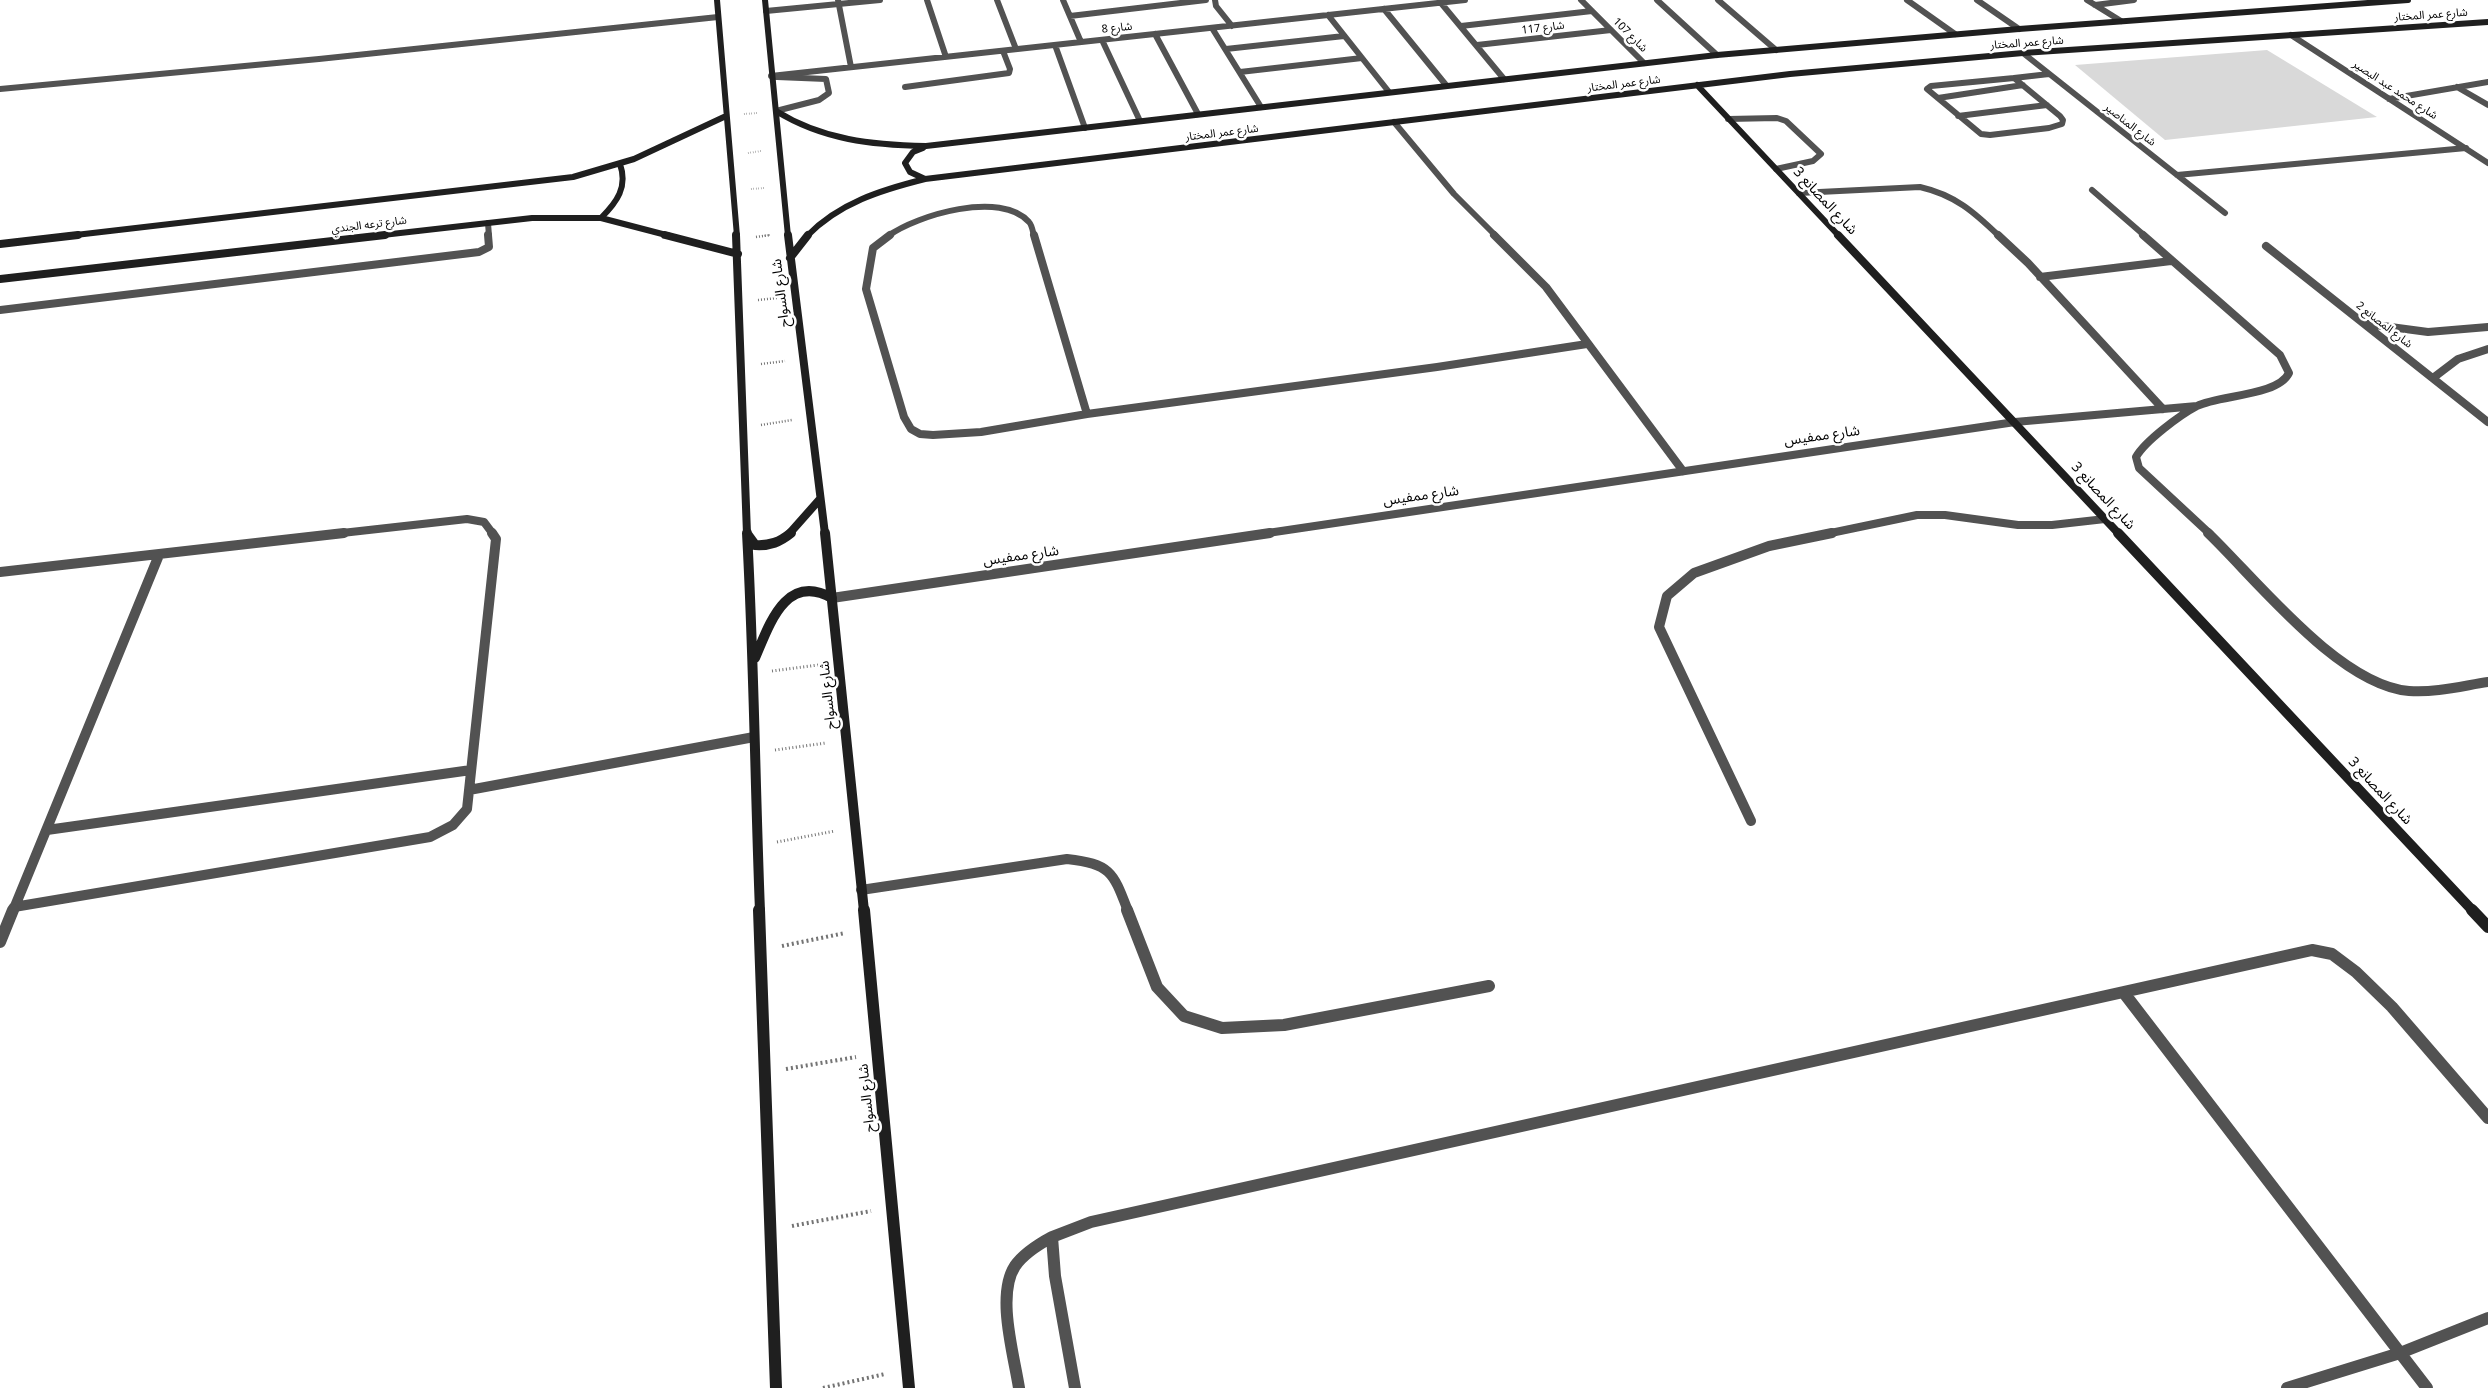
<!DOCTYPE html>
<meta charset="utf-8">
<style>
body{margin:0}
canvas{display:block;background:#fff}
</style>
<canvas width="2488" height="1388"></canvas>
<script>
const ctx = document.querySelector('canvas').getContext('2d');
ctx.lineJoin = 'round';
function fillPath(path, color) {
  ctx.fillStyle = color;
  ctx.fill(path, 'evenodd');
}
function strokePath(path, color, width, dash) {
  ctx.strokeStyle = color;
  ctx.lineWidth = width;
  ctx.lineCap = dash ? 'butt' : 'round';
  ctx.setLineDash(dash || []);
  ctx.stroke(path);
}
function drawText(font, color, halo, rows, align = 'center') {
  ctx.font = font + ' "Noto Sans","Noto Sans Arabic",sans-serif';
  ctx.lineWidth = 5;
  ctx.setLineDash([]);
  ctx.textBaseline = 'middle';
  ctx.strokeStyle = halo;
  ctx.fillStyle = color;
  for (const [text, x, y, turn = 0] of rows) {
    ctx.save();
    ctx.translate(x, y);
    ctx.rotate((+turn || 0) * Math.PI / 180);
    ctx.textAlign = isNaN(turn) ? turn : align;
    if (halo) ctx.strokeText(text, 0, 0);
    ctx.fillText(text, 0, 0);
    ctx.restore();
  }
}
fillPath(new Path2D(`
 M2267,50L2377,117L2165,140L2075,65Z`), '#d9d9d9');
strokePath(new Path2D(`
 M744,114L758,113
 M748,153L761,151
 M751,189L765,188
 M762,236L770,235`), '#747474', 2, [0.5, 2]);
strokePath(new Path2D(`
 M756,237L770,235
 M758,300L777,298
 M761,364L785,361
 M761,425L792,420`), '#747474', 2.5, [1, 2]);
strokePath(new Path2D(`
 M772,671L818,665
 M775,750L826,743
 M777,842L835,831`), '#747474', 3, [1, 2.5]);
strokePath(new Path2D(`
 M782,946L845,933
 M786,1069L856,1057
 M792,1226L871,1211
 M823,1388L885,1374`), '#747474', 4, [2, 3]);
strokePath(new Path2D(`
 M2023,53L2225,213
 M2014,78L2060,116L2063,120L2062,124L2049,128L1990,135L1981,134L1927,89L1931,86Z
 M2014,78L2049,74
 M1938,98L2023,85
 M776,111L819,100L829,93L826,79L777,77
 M1958,116L2047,105
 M1728,119L1777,118L1786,121L1821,154L1813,161L1776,169
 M1394,122L1454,194L1496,236
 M2177,175L2466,148
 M2092,190L2145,236
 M1799,193L1920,187C1955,195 1974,212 1999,236
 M488,223L489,236
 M888,236C917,215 1001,190 1029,222C1032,225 1033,232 1034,236`), '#525252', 6);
strokePath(new Path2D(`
 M890,235L873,248L866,289L904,417L911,429L920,434L933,435L981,432L1087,414
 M1034,235L1087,414
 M1494,235L1546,287L1683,471
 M1998,235L2028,263L2163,409
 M2143,235L2280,355L2289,373C2278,396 2219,395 2197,406C2180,415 2145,441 2136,457L2139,468L2210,534
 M2040,277L2171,261
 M0,310L479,252L489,247L488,235
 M1087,414L1437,367L1587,344
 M2015,422L2197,406
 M333,534L467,519L484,522L493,534
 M1826,534L1917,515H1945L2018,525H2052L2105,519`), '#525252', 8);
strokePath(new Path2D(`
 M2208,533C2257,580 2339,685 2409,691C2435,693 2462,686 2488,682
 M0,572L344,533
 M469,790L754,737
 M1751,821L1659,627L1667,596L1694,573L1769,546L1832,533
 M47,830L471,770
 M861,890L1067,859C1111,864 1113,872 1128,911
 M14,907L430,837L453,825L467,809L496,539L492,533
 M13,911L159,555`), '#525252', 10);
strokePath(new Path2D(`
 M1127,910L1157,987L1184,1016L1222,1028L1284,1025L1489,986
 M0,942L13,910
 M2124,993L2427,1388
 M1019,1388C1014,1355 996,1295 1015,1266C1024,1253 1039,1244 1052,1237
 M1075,1388L1055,1276L1052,1237L1091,1222L2312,950L2332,954L2356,972L2392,1007L2488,1118
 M2287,1388L2400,1353L2488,1318`), '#525252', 12);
strokePath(new Path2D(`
 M838,0L851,67
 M927,0L946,57
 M997,0L1016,49
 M1063,0L1081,42
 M1215,0L1216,6L1232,26
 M1581,0L1644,63
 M1657,0L1717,55
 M1718,0L1776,50
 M1907,0L1955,34
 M1977,0L2019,29
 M2087,0L2121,21
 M1441,3L1504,79
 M2095,5L2134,0
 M1384,9L1446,85
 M766,11L880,0
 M1328,15L1389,92
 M1070,16L1206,0
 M1461,26L1592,11
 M1212,28L1261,107
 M1155,34L1198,114
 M2291,35L2488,163
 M1102,40L1140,121
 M1055,45L1085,128
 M1477,45L1611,30
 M1226,49L1344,36
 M1240,72L1362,58
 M771,76L1465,0
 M905,87L1009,73L1010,69L1003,51
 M2457,87L2488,105
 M0,89L319,59L718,17
 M2389,99L2488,82`), '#525252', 6);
strokePath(new Path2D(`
 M2266,246L2488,422
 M2368,324L2428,332L2488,327
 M2433,378L2458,359L2488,349
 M1261,534L2015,422`), '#525252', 8);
strokePath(new Path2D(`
 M832,598L1270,533`), '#525252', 10);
strokePath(new Path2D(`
 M717,0L737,236
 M765,0L788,236
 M1697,85L1839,236
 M776,111C823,140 872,145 926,146L1717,55L2019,29L2408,0
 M923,148L913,152L905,163L910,172L925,179
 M601,218C617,202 628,187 620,164
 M67,236L573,177L634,159L726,116
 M374,236L532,218H601L670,236
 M807,236C839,203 881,190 925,179L1790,74L2023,53L2488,22`), '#1f1f1f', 6);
strokePath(new Path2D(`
 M665,235L738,254
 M736,235L747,534
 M788,235L825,534
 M1838,235L2119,534
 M0,244L78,235
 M790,258L808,235
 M0,279L385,235
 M789,534L820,499`), '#1f1f1f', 8);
strokePath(new Path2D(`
 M747,533C754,659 755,785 760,911
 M825,533L864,911
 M2118,533L2473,911
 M747,534L755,545C770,546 780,542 791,533
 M755,658C769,626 785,572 832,598`), '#1f1f1f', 10);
strokePath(new Path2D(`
 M759,910L776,1388
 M864,910L909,1388
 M2472,910L2488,927`), '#1f1f1f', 12);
drawText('11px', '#000', '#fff', [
 ["شارع عمر المختار",2431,15,-4],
 ["شارع 8",1117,28,-6],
 ["شارع 117",1543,28,-7],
 ["شارع 107",1630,35,45],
 ["شارع عمر المختار",2027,43,-4],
 ["شارع عمر المختار",1624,84,-7],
 ["شارع محمد عبد البصير",2395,90,33],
 ["شارع المناصير",2130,125,38],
 ["شارع عمر المختار",1222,133,-7],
 ["شارع ترعه الجندي",369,225,-7],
 ["شارع المصانع 2",2384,325,38]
]);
drawText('14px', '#000', '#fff', [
 ["شارع المصانع 3",1825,201,47],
 ["شارع السواح",781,293,-97],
 ["شارع ممفيس",1822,436,-8],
 ["شارع ممفيس",1421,496,-8],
 ["شارع المصانع 3",2103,496,47],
 ["شارع ممفيس",1021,556,-8],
 ["شارع السواح",828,695,-96],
 ["شارع المصانع 3",2380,791,47],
 ["شارع السواح",867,1098,-96]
]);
</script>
